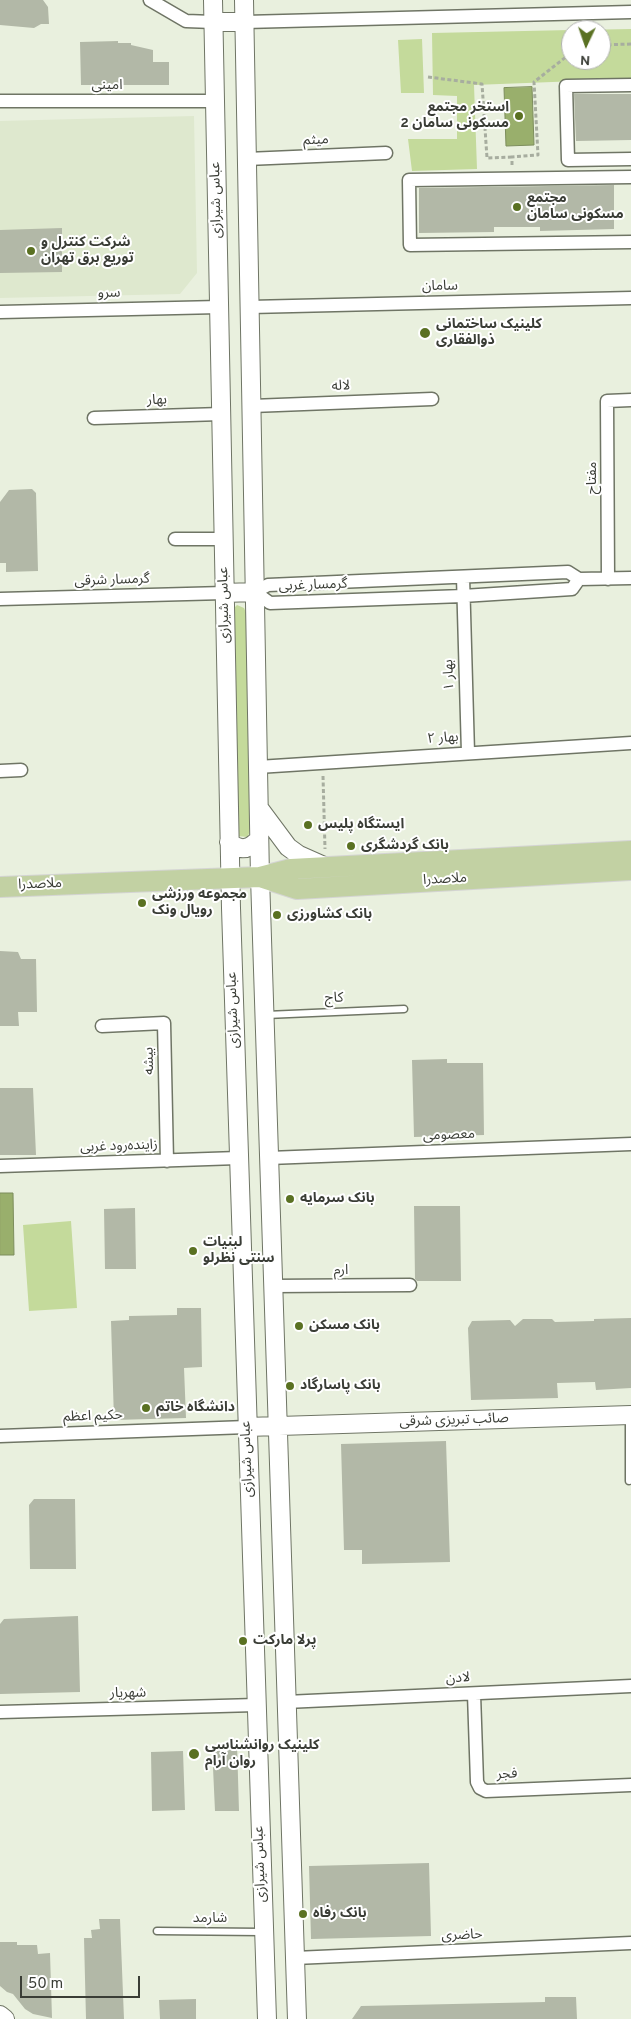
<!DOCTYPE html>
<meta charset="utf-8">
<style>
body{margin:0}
#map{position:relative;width:631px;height:2019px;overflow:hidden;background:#e9f0de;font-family:Overpass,sans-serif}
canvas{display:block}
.north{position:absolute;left:561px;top:20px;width:50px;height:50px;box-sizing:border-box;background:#fff;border:1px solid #b0b1af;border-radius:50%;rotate:183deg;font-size:14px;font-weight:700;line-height:20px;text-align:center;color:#3a3d36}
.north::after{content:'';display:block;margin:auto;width:18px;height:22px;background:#5a7122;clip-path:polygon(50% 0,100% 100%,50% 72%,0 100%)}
.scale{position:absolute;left:20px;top:1976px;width:120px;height:22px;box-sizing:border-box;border:2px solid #3a3d36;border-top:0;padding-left:6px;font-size:15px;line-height:18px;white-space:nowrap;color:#3a3d36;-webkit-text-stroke:4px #fff;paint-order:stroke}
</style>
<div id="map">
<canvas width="631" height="2019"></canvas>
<div class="north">N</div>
<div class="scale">50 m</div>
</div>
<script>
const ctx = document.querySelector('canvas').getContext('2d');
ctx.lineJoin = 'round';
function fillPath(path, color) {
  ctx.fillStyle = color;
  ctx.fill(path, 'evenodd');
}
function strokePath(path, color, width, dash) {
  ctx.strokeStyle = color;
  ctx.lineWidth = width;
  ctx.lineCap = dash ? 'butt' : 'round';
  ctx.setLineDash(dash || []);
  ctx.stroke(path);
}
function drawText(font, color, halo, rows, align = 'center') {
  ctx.font = font + ' Overpass,"Noto Sans Arabic",sans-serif';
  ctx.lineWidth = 4;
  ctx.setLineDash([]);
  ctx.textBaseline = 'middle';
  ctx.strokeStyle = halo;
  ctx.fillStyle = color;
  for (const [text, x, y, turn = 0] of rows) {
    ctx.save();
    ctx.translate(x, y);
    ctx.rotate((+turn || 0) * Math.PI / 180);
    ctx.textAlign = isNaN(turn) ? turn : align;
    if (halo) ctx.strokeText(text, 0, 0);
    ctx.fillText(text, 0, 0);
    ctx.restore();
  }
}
fillPath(new Path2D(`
 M194,116L197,273L180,294L0,298V121Z`), '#dee8ce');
fillPath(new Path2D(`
 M631,29V79L474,85L477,169L412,171L408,139H457V96L433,95L432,33L571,30V60H601V30H580Z
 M422,39L424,93H401L398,40Z
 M237,605L244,608L247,615L250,829L248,837L237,836L231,611Z
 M71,1221L77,1308L29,1311L23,1225Z`), '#c4da9b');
const water = new Path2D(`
 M532,87L534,145L506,146L504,88Z
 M0,1193H13L14,1255H0Z`);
fillPath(water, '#99af6c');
strokePath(water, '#7c8d5c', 1);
fillPath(new Path2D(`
 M0,0H43L48,7L49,24H41L34,28L0,25Z
 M118,41V43H131V45L153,50V62H169V85H81L80,42Z
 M574,94H631V140L576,141Z
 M614,185V229L540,231V227H494V232L419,233V188Z
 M62,228V272L0,273V230Z
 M32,489L36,493L38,571L6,572V563H0V502L9,490Z
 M0,951L18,952L21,959H36L37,1012H18L19,1026H0Z
 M447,1059V1063H483L484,1135L414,1137L412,1060Z
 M0,1088H33L36,1155H0Z
 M414,1206H460L461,1281H417L415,1279Z
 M135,1208L136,1269H105L104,1209Z
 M177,1308H201L202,1367L184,1368L186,1418L114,1420L111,1321L129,1320V1316L177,1315Z
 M631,1318V1388L596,1390L595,1382L557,1383L558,1398L471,1400L468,1328L472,1321L510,1320L515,1326L523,1319H552L555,1322L594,1321V1319Z
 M446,1441L450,1562L362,1564V1550H344L341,1444Z
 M34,1499H75L76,1569H30L29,1505Z
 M78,1616L80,1692L0,1694V1624L4,1619Z
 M237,1744L239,1811H215L212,1746Z
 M183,1751L185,1810L152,1811L151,1752Z
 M429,1863L431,1936L311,1939L309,1866Z
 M99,1919H120L124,2019H86L84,1938H92L91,1930L100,1929Z
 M0,1942H17V1945H37L38,1954L50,1953L52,2018L33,2014L25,2009L13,1994L7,1992L0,1986Z
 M545,1997H576L577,2019H352L361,2006L545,2002Z
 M196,1999V2019H160L159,2000Z`), '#b2b8a7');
const lane = new Path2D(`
 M266,1015L404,1009
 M629,1417V1481
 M157,1931L262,1932`);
const street = new Path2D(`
 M150,0L186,21L213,22
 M245,22L631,12
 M631,85L566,86L568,160L631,159
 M0,101H215
 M247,159L386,153
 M631,177L409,180L410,245L631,242
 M250,307L631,298
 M0,312L219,307
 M252,406L432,399
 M94,418L221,414
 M175,539H223
 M463,577L468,753
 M579,579L572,589L463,596L270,603L255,592L268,585L568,572L579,579L631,578
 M608,579L607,401L631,400
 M0,599L224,593
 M258,767L631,743
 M0,771L21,770
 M102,1026L164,1023L167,1161
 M269,1158L631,1144
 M0,1166L238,1158
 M273,1286L410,1285
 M0,1436L247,1427
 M474,1694L477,1782L480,1788L486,1791L631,1785
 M286,1702L631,1686
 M0,1712L256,1705
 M295,1958L631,1943`);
const secondary = new Path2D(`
 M213,0L231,908L267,2019
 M244,0L260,877L297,2019
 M213,22H245
 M224,593L255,592
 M259,808L288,847L299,855L326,867
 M229,842C241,852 250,849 259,839
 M247,1427L631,1415
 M0,2015L5,2019`);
const primary = new Path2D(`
 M260,877L297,889L631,870
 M0,887L260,877L291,869L631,851`);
strokePath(lane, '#6f7565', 9);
strokePath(street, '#6f7565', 15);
strokePath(secondary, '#6f7565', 20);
strokePath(primary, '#d4d4d3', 22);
strokePath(new Path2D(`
 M601,45L631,44
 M428,77L482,84L487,158L512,157
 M512,165V157L538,155L534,82L571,53
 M323,776L325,849`), '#a7ad9f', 3, [4, 2.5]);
strokePath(lane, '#fff', 6);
strokePath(street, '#fff', 12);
strokePath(secondary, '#fff', 18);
strokePath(primary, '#c2d1a3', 20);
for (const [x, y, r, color] of [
 [519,116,5,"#5a7122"],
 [517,207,5,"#5a7122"],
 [31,251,5,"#5a7122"],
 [425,333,6,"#5a7122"],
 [308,825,5,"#5a7122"],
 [351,846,5,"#5a7122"],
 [142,903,5,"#5a7122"],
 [277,915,5,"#5a7122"],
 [290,1199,5,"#5a7122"],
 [193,1251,5,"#5a7122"],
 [299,1326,5,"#5a7122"],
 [290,1386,5,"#5a7122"],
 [146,1408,5,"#5a7122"],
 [243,1641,5,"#5a7122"],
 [194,1754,6,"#5a7122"],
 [303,1914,5,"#5a7122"]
]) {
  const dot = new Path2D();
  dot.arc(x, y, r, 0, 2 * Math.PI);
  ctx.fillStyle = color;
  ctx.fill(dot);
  strokePath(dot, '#fff', 2);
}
drawText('14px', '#3a3d36', '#fff', [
 ["امینی",107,86],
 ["میثم",316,141,-2],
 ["عباس شیرازی",217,200,-91],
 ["سامان",440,287,-1],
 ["سرو",109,294,-1],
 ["لاله",341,387,-2],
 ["بهار",157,401,-2],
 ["مفتاح",593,478,-90],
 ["گرمسار شرقی",112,581,-2],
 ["گرمسار غربی",313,586,-2],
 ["عباس شیرازی",225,605,-91],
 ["بهار ۱",450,675,-92],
 ["بهار ۲",443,739,-4],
 ["ملاصدرا",445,880,-3],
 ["ملاصدرا",40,885,-2],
 ["کاج",334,999,-2],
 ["عباس شیرازی",234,1010,-92],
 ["بیشه",150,1061,-91],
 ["معصومی",449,1136,-2],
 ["زاینده‌رود غربی",119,1147,-2],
 ["ارم",341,1271],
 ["حکیم اعظم",93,1417,-2],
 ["صائب تبریزی شرقی",454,1421,-2],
 ["عباس شیرازی",248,1459,-92],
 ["لادن",458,1679,-3],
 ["شهریار",128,1694,-1],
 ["فجر",507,1775,-2],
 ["عباس شیرازی",261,1864,-92],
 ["شارمد",210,1919],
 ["حاضری",462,1936,-2]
]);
drawText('bold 14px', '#3a3d36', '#fff', [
 ["استخر مجتمع",509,108,"right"],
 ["مسکونی سامان 2",509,124,"right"],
 ["مجتمع",527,199],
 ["مسکونی سامان",527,215],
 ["شرکت کنترل و",41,243],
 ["توریع برق تهران",41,259],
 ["کلینیک ساختمانی",436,325],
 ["ذوالفقاری",436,341],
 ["ایستگاه پلیس",318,825],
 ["بانک گردشگری",361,846],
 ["مجموعه ورزشی",152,895],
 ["رویال ونک",152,911],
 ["بانک کشاورزی",287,915],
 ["بانک سرمایه",300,1199],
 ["لبنیات",203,1243],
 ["سنتی نظرلو",203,1259],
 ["بانک مسکن",309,1326],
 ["بانک پاسارگاد",300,1386],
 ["دانشگاه خاتم",156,1408],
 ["پرلا مارکت",253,1641],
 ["کلینیک روانشناسی",205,1746],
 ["روان آرام",205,1762],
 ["بانک رفاه",313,1914]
], 'left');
</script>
